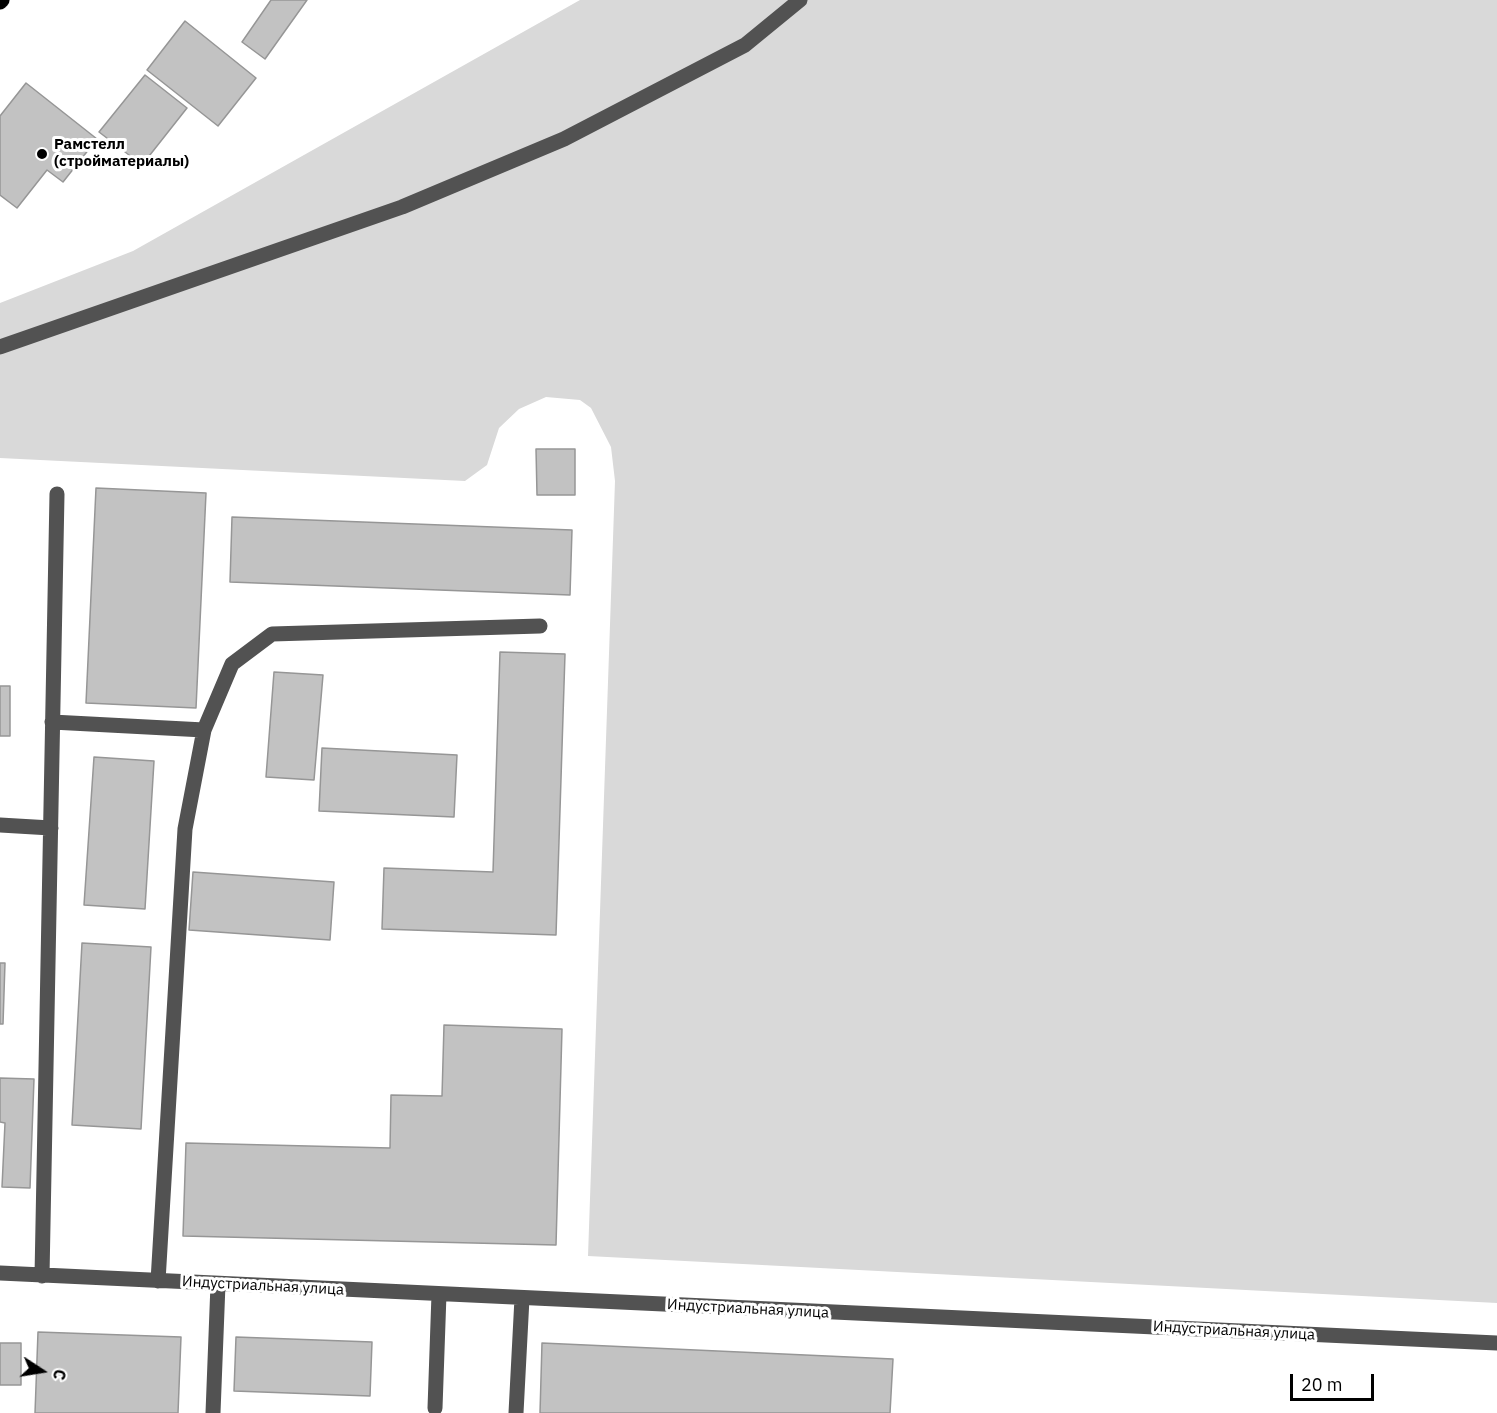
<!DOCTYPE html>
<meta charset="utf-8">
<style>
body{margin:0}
#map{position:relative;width:1497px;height:1413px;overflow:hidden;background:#fff;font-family:"IBM Plex Sans",sans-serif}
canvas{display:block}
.north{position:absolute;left:12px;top:1341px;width:60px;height:60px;-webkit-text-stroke:4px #fff;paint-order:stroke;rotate:102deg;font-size:16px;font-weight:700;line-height:24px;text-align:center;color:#000}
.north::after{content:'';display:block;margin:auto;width:21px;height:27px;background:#000;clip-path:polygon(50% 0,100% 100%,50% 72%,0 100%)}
.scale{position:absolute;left:1290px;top:1374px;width:84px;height:27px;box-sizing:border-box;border:3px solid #000;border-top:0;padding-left:8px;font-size:18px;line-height:21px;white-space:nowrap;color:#000;-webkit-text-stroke:4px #fff;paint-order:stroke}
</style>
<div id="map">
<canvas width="1497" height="1413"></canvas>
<div class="north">С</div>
<div class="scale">20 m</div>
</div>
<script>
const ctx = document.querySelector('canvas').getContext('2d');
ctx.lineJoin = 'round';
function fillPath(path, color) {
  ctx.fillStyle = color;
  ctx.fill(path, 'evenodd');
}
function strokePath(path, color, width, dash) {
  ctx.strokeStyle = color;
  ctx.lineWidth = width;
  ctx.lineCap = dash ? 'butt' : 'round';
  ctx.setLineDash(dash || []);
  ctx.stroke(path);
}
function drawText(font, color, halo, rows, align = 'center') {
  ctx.font = font + ' "IBM Plex Sans",sans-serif';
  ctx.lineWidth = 6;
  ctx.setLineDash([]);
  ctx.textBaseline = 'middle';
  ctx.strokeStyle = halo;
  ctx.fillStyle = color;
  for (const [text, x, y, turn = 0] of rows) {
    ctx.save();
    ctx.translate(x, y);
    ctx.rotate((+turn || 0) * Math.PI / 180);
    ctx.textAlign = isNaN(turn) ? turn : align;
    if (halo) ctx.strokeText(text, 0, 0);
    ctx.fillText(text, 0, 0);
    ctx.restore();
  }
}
fillPath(new Path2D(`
 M580,0H1497V1303L588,1256L615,481L611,447L591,408L580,400L546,397L519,409L499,428L487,465L465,481L0,458V303L133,251Z`), '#d9d9d9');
const building = new Path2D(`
 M271,0H307L265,59L242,42Z
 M185,21L256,78L218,126L147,70Z
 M145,75L187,108L142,165L99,132Z
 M26,83L97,139L63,182L47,170L17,208L0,195V116Z
 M536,449H575V495H537Z
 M96,488L206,493L196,708L86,703Z
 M232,517L572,530L570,595L230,582Z
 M500,652L565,654L556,935L382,929L384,868L493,872Z
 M274,672L323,675L314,780L266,777Z
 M0,686H10V736H0Z
 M322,748L457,755L454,817L319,811Z
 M94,757L154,761L145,909L84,905Z
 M193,872L334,882L330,940L189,930Z
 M82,943L151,947L141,1129L72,1125Z
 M0,963H5L3,1024H0Z
 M444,1025L562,1029L556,1245L183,1236L186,1143L390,1148L391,1095L442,1096Z
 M0,1078L34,1079L30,1188L2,1187L5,1123L0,1122Z
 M38,1332L181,1337L178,1413H35Z
 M236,1337L372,1342L370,1396L234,1391Z
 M0,1343H21V1385H0Z
 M542,1343L893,1359L890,1413H540Z`);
fillPath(building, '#c2c2c2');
strokePath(building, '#969696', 1.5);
const major = new Path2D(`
 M0,2L2,0`);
strokePath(major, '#dbdbdb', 16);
strokePath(new Path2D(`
 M0,347L402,207L564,139L745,45L800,0
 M52,722L204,730
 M0,825L51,828
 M0,1273L1497,1343
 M42,1276L57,494
 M158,1281L185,829L204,730L232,664L272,634L540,626
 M435,1408L439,1294
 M213,1413L218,1284
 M516,1413L522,1298`), '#525252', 15);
strokePath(major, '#000', 15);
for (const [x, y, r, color] of [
 [42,154,6,"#000"]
]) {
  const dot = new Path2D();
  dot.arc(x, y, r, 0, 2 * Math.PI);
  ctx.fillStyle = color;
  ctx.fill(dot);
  strokePath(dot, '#fff', 2);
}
drawText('bold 15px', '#000', '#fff', [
 ["Рамстелл",54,145],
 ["(стройматериалы)",54,162]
], 'left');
drawText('15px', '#000', '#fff', [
 ["Индустриальная улица",263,1286,3],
 ["Индустриальная улица",748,1309,3],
 ["Индустриальная улица",1234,1331,3]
]);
</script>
